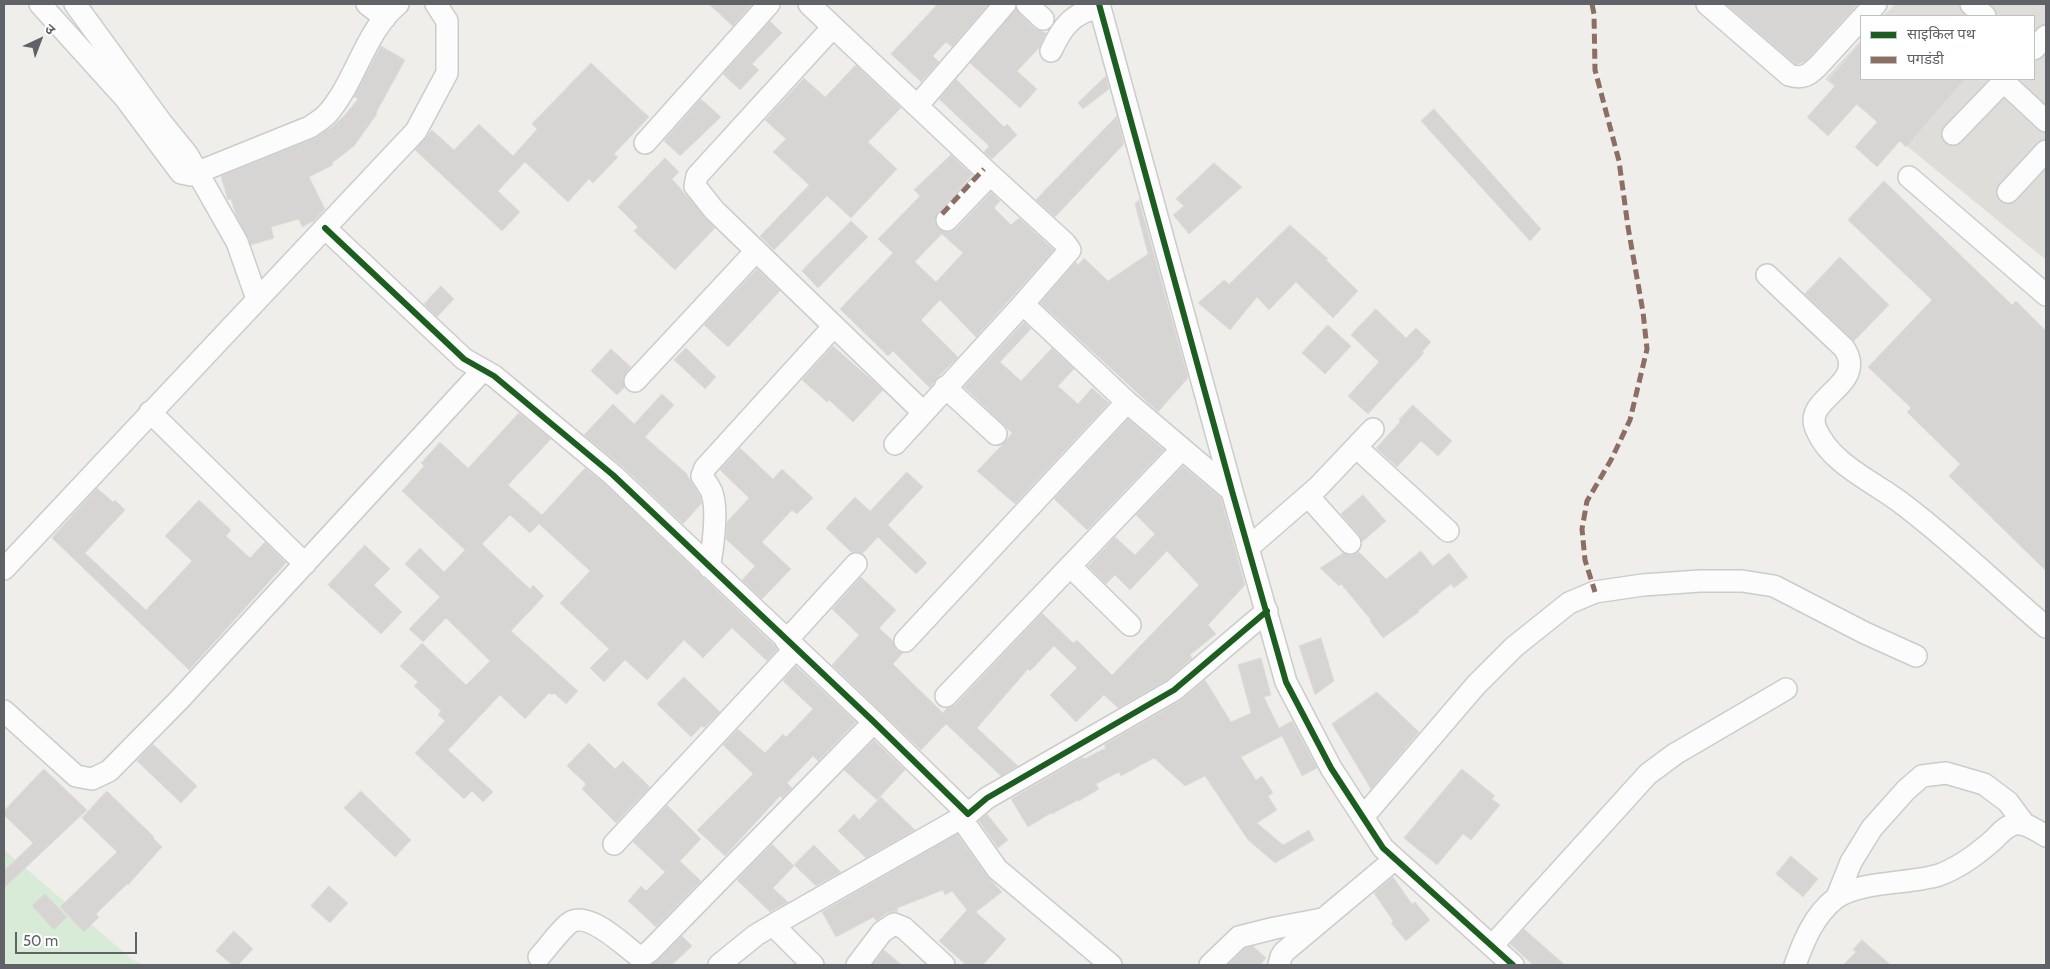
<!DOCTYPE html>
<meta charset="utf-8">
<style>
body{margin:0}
#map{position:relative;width:2050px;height:969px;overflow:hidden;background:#efeeea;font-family:Cabin,"Noto Sans Devanagari",sans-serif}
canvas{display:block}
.frame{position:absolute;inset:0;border:5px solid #5f6368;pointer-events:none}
.legend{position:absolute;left:1860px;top:15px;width:175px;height:65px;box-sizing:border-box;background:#fff;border:1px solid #bfc1c3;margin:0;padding:6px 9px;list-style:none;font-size:15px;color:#5f6368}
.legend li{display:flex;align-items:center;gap:10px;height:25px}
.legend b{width:25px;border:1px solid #bfc1c3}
.north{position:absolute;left:15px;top:15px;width:50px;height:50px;-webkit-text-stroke:4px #fff;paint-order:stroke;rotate:43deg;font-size:14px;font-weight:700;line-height:20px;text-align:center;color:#5f6368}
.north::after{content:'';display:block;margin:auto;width:18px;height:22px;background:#5f6368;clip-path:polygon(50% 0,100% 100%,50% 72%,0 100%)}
.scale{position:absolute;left:15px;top:932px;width:122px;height:22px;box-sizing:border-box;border:2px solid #5f6368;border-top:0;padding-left:6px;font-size:15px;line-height:18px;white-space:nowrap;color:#5f6368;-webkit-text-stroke:4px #fff;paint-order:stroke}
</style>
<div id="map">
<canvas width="2050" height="969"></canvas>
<div class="frame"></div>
<ul class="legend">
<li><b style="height:6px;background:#1b5e20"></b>साइकिल पथ</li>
<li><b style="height:6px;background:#8d6e63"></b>पगडंडी</li>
</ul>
<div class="north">उ</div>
<div class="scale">50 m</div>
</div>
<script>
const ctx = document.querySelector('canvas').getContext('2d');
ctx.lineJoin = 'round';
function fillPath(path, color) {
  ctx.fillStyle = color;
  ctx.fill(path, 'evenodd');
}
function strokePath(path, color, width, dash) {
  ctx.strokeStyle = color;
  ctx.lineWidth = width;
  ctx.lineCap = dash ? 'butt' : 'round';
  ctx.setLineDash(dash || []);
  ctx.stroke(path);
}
fillPath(new Path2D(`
 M1895,4H2046V260L1825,79L1861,40V79H2034V16H1883Z`), '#dfddda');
fillPath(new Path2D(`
 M4,850L133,960L144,965H4Z`), '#d8ebd6');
const building = new Path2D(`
 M709,4H752L733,26Z
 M938,4H989L952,47L946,42L933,56L939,62L921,82L891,54Z
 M1726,4H1858L1806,61L1798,64H1795Z
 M1016,9L1034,28L1046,33L1040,47L1017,71L1037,89L1020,108L970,63Z
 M770,21L782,33L752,64L759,70L740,90L723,74Z
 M1861,42V79H1965L1906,147L1900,141L1877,167L1855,147L1877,122L1857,104L1828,136L1807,117L1835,86L1829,80Z
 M381,46L405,60L376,113L377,114L354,146L332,163L333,165L309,177L325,209L314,221L302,227L299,219L271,227L274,238L251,245L235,213L231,199L228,200L221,176L315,138L332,127L344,116L358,99L354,97Z
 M591,63L649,117L614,154L618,157L593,183L589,179L568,202L525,162L498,191L520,212L502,231L415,150L432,130L454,150L479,124L513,156L537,129L532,124Z
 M856,65L901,108L868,142L897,169L851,218L827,196L774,250L760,236L809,185L773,152L786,139L765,120L804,78L825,97Z
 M1106,76L1109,89L1083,109L1078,103Z
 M956,79L1004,127L1007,124L1017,135L992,159L984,152L989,146L939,99Z
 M701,99L721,117L680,156L664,141Z
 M1434,109L1541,229L1530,241L1421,121Z
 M1117,116L1124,144L1055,217L1036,200Z
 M951,155L972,175L938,212L935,223L939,229L950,232L956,229L991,192L1000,201L994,208L1011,225L1019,218L1054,250L976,337L940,300L921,320L958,357L936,379L930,388L893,351L888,356L840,309L893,253L878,239L920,196L914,190ZM942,234L963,253L936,282L915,262Z
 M665,158L679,172L672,179L715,228L675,270L634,231L638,227L618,207Z
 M1214,163L1242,187L1189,234L1173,215L1184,206L1176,199Z
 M1884,181L2012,305L2016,301L2046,331V571L1949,476L1960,464L1907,412L1911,408L1868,367L1932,300L1848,220Z
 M1139,200L1188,378L1158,412L1040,303L1076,262L1078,265L1084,258L1108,281L1148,254L1135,204Z
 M851,221L868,237L818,288L802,271Z
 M1290,225L1328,259L1326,260L1358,291L1333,318L1296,282L1269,310L1257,297L1230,330L1198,303L1224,280L1229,284Z
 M1840,257L1889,305L1854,341L1805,294Z
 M757,269L780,291L728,347L704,325Z
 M441,286L454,299L437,317L424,304Z
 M1376,309L1406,338L1416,328L1431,342L1422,352L1424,353L1368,414L1348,396L1379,362L1351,335Z
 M1024,322L1031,329L1000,362L1021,381L1052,348L1074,369L1058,386L1078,404L1092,388L1109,403L1015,504L977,471L1005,442L1012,433L964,387Z
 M1328,325L1351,346L1325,374L1302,353Z
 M833,346L883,390L853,422L829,400L827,402L802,380Z
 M686,348L716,377L705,389L674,360Z
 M611,349L631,367L623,378L625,387L617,395L591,371Z
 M662,394L674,405L645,437L686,473L700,496L702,503L683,524L622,466L584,435L613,404L634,424Z
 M1413,405L1452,441L1438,456L1421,441L1397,467L1376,448L1400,422L1399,420Z
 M519,413L551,439L508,485L542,515L585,468L605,484L774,645L777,650L767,661L732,628L703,658L684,640L647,680L625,660L604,682L590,668L609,649L560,603L590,571L539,524L530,533L510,515L482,544L530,589L533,585L544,596L511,631L578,691L566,704L554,693L552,695L549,693L525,719L500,695L448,750L493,792L483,802L472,791L464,799L415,753L445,721L438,715L441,711L414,686L418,682L400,666L422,643L466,685L490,661L446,618L423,642L409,629L440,597L405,564L420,548L444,572L465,550L402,491L424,466L421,463L440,442L468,468Z
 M1128,419L1164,450L1087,530L1054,499Z
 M740,448L773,479L782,469L813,498L797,514L792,510L762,542L791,569L762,599L742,580L755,566L726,539L727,522L749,498L720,470Z
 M1183,466L1221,498L1245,585L1208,625L1216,634L1190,655L1192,658L1167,680L1118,708L1104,695L1076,722L1050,695L1077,668L1054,646L1030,671L1028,669L977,728L1018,766L1001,776L946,724L921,750L832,665L859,635L832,609L861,577L896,610L879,628L893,641L896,650L903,653L893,664L943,713L947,708L955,705L1042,613L1073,643L1077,640L1112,675L1199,585L1167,551L1130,590L1115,575L1106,584L1088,566L1115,537L1135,555L1155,534L1136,515Z
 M907,472L923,487L888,525L927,563L916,574L878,537L862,554L858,552H851L826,528L855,497L870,511Z
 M97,488L113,502L115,500L125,510L85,553L146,610L192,561L165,536L199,500L231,530L226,536L250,558L265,542L286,563L189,670L52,538Z
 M1363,495L1386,521L1362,542L1359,535L1341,514Z
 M365,545L390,569L374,585L402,612L381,634L328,585Z
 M1421,551L1433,566L1449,553L1468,577L1454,588L1451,584L1418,611L1419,612L1383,638L1370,621L1371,620L1341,584L1339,586L1320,568L1343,553L1352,555L1359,552L1386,579Z
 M1321,638L1334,681L1315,695L1299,646Z
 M1261,658L1271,695L1264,697L1279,728L1292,721L1317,768L1302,776L1282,736L1241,757L1256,780L1262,776L1273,793L1268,796L1277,810L1257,823L1283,845L1309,830L1314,840L1275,863L1248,840L1205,776L1185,786L1154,758L1121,776L1119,772L1096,784L1099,789L1079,801L1078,800L1052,814L1051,813L1028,827L1011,799L1083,757L1084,759L1106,748L1104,745L1180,701L1205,680L1231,722L1251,713L1238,665Z
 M796,666L856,722L818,761L813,756L787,783L792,788L782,798L780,796L725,856L697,830L753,774L723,745L738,729L765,753L783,734L786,737L813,709L783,681Z
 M684,677L720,712L704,728L702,726L691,737L657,704Z
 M1377,692L1419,732L1371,789L1332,724Z
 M874,740L905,770L877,800L844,770Z
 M589,743L615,769L623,761L650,787L616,823L582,789L586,784L567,766Z
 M153,744L197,786L181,803L137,761Z
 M44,769L87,810L4,888V871L33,843L4,815V811Z
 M1462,769L1495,796L1492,799L1500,805L1471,840L1463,834L1437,865L1404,838Z
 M107,791L154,837L153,838L162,847L128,885L127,884L96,914L99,917L84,932L60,907L117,852L82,818Z
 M361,791L411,840L395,857L344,808Z
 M881,797L915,830L866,858L838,831L854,814L859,820Z
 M667,805L701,839L680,861L701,881L656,927L628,901L641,886L646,891L665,872L633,842Z
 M987,814L1008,840L998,848L979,821Z
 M957,834L987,876L1002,892L976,912L1006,939L983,965H966L939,941L967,910L952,891L945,895L943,890L897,908L898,911L887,913L876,921L874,917L836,937L822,912Z
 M772,844L794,866L773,888L788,902L770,912L737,880Z
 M814,845L841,872L816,886L794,865Z
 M1791,856L1818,879L1803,897L1776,874Z
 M1393,877L1412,904L1415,902L1430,920L1406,941L1391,923L1393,921L1374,893Z
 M329,886L348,903L330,923L311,906Z
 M45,894L67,917L54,930L32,906Z
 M1524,929L1565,965H1533L1510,944Z
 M234,931L253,949L238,965H232L216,951Z
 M682,936L692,946L672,965H652Z
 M1862,940L1891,965H1843L1856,952L1853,950Z
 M1253,946L1266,958L1260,965H1228L1245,948Z
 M884,950L902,965H872Z`);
fillPath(building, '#d6d5d3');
strokePath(building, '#deddd9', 1);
const minor = new Path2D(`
 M40,4L125,98L181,173L191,175L310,127C315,123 323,119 328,113C356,81 365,31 398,4
 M75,4L161,122L187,154L237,242L257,299
 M367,4L385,18
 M809,4L984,169L1065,243L1070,250L1023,304L1127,402L1232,491
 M1027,4L1043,19
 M1099,4L1232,491L1286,682L1331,768L1383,848L1513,965
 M1707,4L1789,75C1802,79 1808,76 1818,66L1861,19
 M1971,4L1985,16
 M1864,16L1876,4
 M833,27L697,176L695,186L714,210L923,412
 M2034,49L2046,36
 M1051,51C1062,27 1072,13 1100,7
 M2003,81L2046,121
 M917,106L1005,4
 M1953,134L2006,79
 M645,143L769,4
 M1909,177L2046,295
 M2008,192L2046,151
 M947,220L990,175
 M325,228L464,359L494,376L613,475L874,722L968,814L987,798L1174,690L1267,611
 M1767,275L1844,348C1869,386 1802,397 1816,429C1831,465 1875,482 1904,505C1954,543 1999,587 2046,627
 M635,381L756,251
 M945,387L996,434
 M150,412L305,564
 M895,444L1023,304
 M1356,447L1448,531
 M1308,496L1350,543
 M1249,547L1318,487L1373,429
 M1070,566L1130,625
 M709,567C713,549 718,510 712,493C710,487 705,481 702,476L705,468L834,326
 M4,569L416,131L447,73V21L436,4
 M786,641L856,564
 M905,641L1127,402
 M946,696L1182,449
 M4,711L76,776L92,779L109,771L179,700L483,370
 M1363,817L1476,685L1514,647L1569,603L1595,592L1643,585L1700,581H1742L1774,586L1865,633L1916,656
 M961,818L997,869L1111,965
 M614,844L795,649
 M1837,897L1851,862L1872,828L1906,790L1922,776L1946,773L1984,784L2008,802L2025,825
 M773,925L968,814
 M1492,946L1648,774L1675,754L1786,689
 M539,957C549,946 557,934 568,924C586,908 622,944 637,955L643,956L650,951L874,722
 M719,965L756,935L773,925L813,965
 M857,965L882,932L894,924L904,928L944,965
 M1210,965L1239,937L1275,928L1322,919
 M1279,965L1281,957L1284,952L1395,859
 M1795,965C1804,940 1814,915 1836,898C1860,881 1911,884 1939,875C1958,868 1976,855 1991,842C1998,836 2005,826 2015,824C2026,822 2037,831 2046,836`);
strokePath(minor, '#cbcccc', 24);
strokePath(minor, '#fdfcfc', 21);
strokePath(new Path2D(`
 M1592,4L1594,14L1595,70L1619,161L1628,227L1643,312L1647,349L1630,420L1611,460L1587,501L1582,529L1585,560L1595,592
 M942,214L984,169`), '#8d6e63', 5, [10, 5]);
strokePath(new Path2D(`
 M1099,4L1232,491L1286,682L1331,768L1383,848L1513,965
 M325,228L464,359L494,376L613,475L874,722L968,814L987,798L1174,690L1267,611`), '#1b5e20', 6);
</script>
